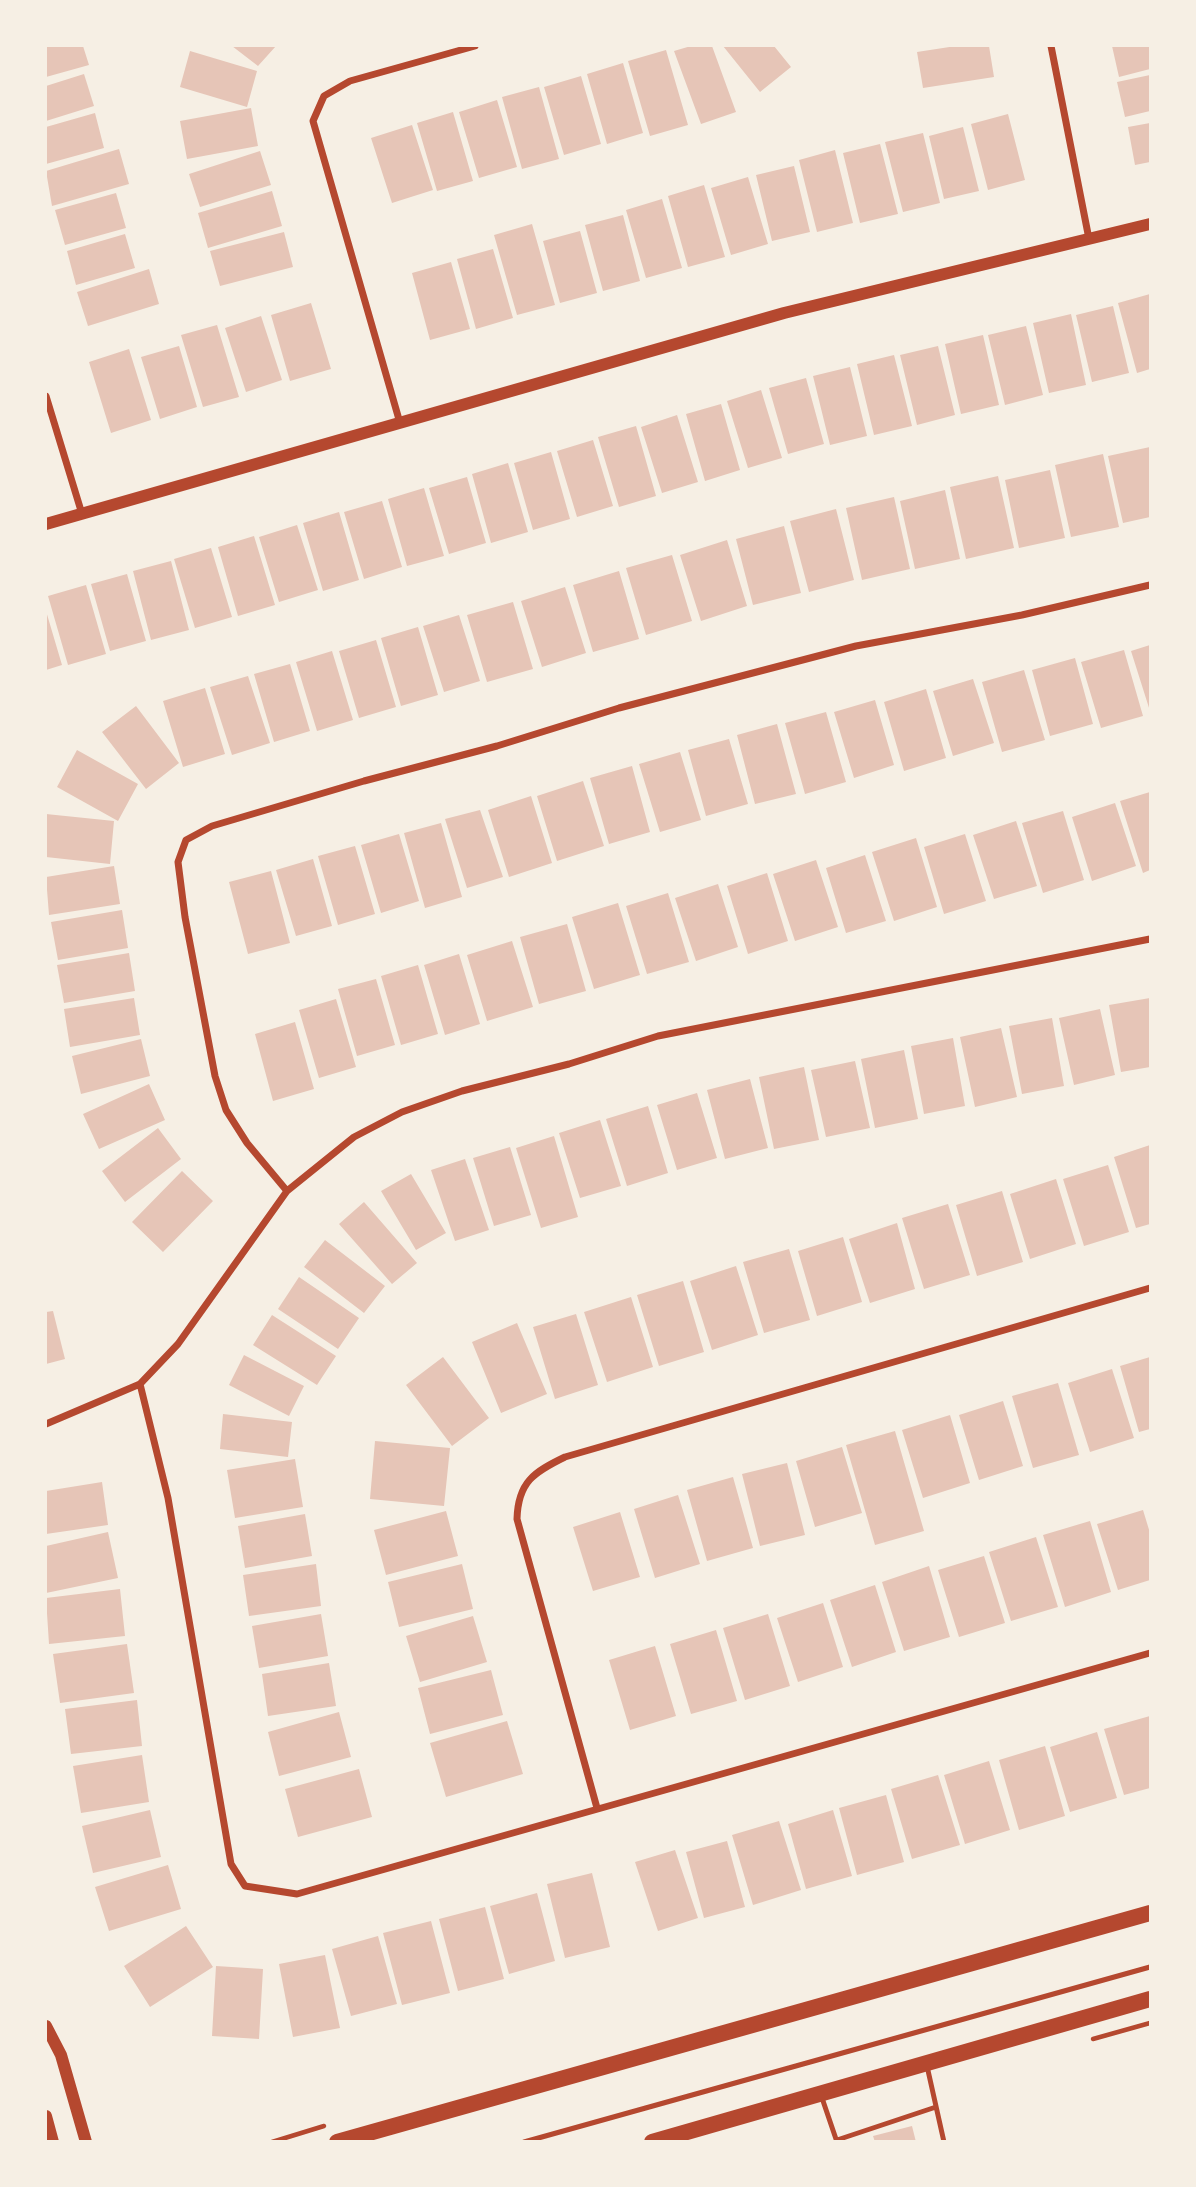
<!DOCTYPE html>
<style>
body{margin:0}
#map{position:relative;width:1196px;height:2187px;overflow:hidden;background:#f6efe4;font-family:"Noto Sans",sans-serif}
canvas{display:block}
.frame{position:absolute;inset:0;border:47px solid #f6efe4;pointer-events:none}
</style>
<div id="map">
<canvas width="1196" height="2187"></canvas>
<div class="frame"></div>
</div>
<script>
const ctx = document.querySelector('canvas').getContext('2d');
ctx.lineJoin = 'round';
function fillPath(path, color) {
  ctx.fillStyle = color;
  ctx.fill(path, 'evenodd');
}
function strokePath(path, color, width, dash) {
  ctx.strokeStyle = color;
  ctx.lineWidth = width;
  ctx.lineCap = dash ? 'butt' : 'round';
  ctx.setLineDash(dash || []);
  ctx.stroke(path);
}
fillPath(new Path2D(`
 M46,46H83L89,65L46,77Z
 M232,46H276L258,66Z
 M691,46H712L736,112L701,124L674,51Z
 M723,46H774L791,67L760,92Z
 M956,46H989L994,77L923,88L917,52Z
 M1112,46H1150V69L1119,77Z
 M666,50L688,125L650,136L628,61Z
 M190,51L257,71L247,107L180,87Z
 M623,63L643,133L607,144L587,74Z
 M84,74L94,106L46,121V86Z
 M1150,75V111L1125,117L1117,82Z
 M581,76L601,144L564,155L544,87Z
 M539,87L559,159L522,169L502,97Z
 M497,100L517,167L479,178L459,112Z
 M251,108L258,146L187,159L180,121Z
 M453,112L473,181L437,191L417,123Z
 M95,113L104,148L46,164V127Z
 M1008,114L1025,180L988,190L971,124Z
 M1150,123V162L1135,165L1128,127Z
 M412,125L433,190L392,203L371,138Z
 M963,127L979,191L944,199L929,136Z
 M923,133L940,203L903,212L885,142Z
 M880,144L898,214L860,223L843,153Z
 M119,149L129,184L52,206L46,171Z
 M835,150L853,223L817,232L799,160Z
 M260,151L271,185L200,207L189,174Z
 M794,166L810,232L772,241L756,175Z
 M748,177L768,244L731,255L711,188Z
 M704,185L725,257L688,267L668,196Z
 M272,191L282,226L208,248L198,213Z
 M116,193L126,228L65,245L55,210Z
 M662,199L682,268L646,278L626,210Z
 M623,215L640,281L603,291L585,225Z
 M532,224L555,305L517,315L494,235Z
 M580,231L597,293L560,303L543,241Z
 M284,232L293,267L220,286L210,251Z
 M125,234L135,268L76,285L67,251Z
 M493,249L513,318L476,329L457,259Z
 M451,262L470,329L430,340L412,273Z
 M149,269L159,304L88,326L77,292Z
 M1150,294V369L1137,373L1118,303Z
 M311,303L331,369L290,381L271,315Z
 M1113,306L1129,373L1092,382L1076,315Z
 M1071,314L1086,385L1049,393L1033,323Z
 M261,316L282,380L246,392L225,328Z
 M217,325L239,397L203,407L181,335Z
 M1026,326L1043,395L1005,405L988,335Z
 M983,335L999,405L961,414L945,344Z
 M179,346L197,407L160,419L141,357Z
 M938,346L955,415L917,425L900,355Z
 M129,349L151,420L111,433L89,362Z
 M894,355L912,426L874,435L857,364Z
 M850,367L867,436L830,445L813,376Z
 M806,378L824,444L788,454L769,388Z
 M761,390L782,458L748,468L727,401Z
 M721,404L740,470L705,481L686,414Z
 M677,415L698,482L662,493L641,427Z
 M636,426L656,496L619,507L598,437Z
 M593,440L613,506L577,517L557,451Z
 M1150,447V517L1123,523L1108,456Z
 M551,452L570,519L533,530L514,463Z
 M1103,454L1119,527L1071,537L1055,465Z
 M508,463L528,532L491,543L472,474Z
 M1050,470L1065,538L1019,548L1005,480Z
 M998,476L1014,548L966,559L950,487Z
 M467,477L486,543L449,554L429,488Z
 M424,488L444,556L407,566L388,499Z
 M945,490L960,559L915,569L900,501Z
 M894,497L910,569L862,580L846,508Z
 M382,501L402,567L364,579L344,512Z
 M836,509L854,580L809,592L790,521Z
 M339,512L359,580L323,591L303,523Z
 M297,525L318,590L279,602L259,537Z
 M784,526L801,593L753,605L736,539Z
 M254,536L275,605L238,616L218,547Z
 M727,540L747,606L701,621L680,555Z
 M211,548L232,617L195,628L174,559Z
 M672,555L692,621L646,635L626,568Z
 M171,561L189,630L151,640L133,571Z
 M619,571L639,639L593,652L573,585Z
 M127,574L146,641L110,651L91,584Z
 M86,585L106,654L68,665L48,596Z
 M565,587L586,653L542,667L521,601Z
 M513,602L533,669L487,682L467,615Z
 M46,611L62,665L46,670Z
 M459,615L480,681L444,692L423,626Z
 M418,627L438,695L401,706L381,638Z
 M376,640L396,707L359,718L339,651Z
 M1150,645V711L1131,651Z
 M1124,650L1143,716L1101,728L1081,662Z
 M332,651L353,720L317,731L296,662Z
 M1075,658L1093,724L1050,736L1032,670Z
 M290,664L310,731L274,742L254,674Z
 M1024,670L1045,740L1002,752L982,682Z
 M248,676L270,743L232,755L210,687Z
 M973,679L994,743L953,756L933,691Z
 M205,688L225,754L183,767L163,701Z
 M926,689L946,758L904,771L884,702Z
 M875,700L894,765L854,778L834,712Z
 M136,706L179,763L146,789L102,732Z
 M826,712L846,782L805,794L785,723Z
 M777,724L796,794L755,804L737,735Z
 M729,739L748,804L706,816L688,750Z
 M77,750L138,784L118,821L57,787Z
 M680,752L701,820L660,832L639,764Z
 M632,766L650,832L609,844L590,778Z
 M583,781L604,846L557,861L537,796Z
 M1150,792V870L1143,873L1120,801Z
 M531,796L552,863L509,877L488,810Z
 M1115,803L1136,866L1092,881L1072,817Z
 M480,810L503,877L467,888L445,819Z
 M1063,811L1084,880L1043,893L1022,823Z
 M46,814L114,821L110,864L46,857Z
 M1016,821L1037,886L994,899L973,835Z
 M441,823L462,897L425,908L404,833Z
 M399,834L419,901L381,913L361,845Z
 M965,834L986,901L944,914L924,847Z
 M916,838L937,907L894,921L872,852Z
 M355,846L375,914L338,925L318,856Z
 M865,855L886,921L846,933L826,868Z
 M313,859L332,926L296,936L276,870Z
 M816,860L838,927L795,941L773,874Z
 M114,866L120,904L49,915L46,877Z
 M271,871L290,943L248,954L229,882Z
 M767,873L788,941L748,954L727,886Z
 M718,884L738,947L696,961L675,898Z
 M668,893L689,962L647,974L626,906Z
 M618,903L640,975L594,989L572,917Z
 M122,910L128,948L58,960L51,922Z
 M567,924L586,991L539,1004L520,937Z
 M512,941L533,1007L487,1021L467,955Z
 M129,953L135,991L64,1003L57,965Z
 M459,954L480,1024L445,1035L424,965Z
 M418,965L438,1034L401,1045L381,976Z
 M376,979L395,1045L357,1056L338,989Z
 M134,998L140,1035L70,1047L64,1009Z
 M1150,998V1067L1121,1072L1109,1005Z
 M336,999L356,1067L319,1078L299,1010Z
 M1100,1009L1115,1075L1074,1085L1059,1018Z
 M1052,1018L1064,1086L1022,1094L1009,1026Z
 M295,1022L314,1089L273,1101L255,1034Z
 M1001,1028L1017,1097L975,1107L960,1037Z
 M953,1038L965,1106L924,1114L911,1046Z
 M141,1039L150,1076L81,1094L72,1056Z
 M904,1050L918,1119L875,1128L861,1059Z
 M855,1061L870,1128L826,1137L811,1070Z
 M804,1067L819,1140L774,1149L759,1077Z
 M750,1079L768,1148L725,1159L707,1090Z
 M149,1084L165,1120L99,1149L83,1114Z
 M697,1093L717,1158L677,1170L657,1105Z
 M648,1106L668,1173L627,1186L606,1119Z
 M600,1120L621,1186L580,1198L559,1133Z
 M158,1128L181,1159L125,1202L102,1171Z
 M554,1136L578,1217L541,1228L516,1148Z
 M1150,1145V1224L1136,1228L1114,1157Z
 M510,1147L531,1215L494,1226L473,1158Z
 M465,1159L489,1230L455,1241L431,1170Z
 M1108,1165L1129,1232L1084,1246L1063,1179Z
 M182,1171L213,1201L163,1252L132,1222Z
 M411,1174L446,1233L416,1250L381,1191Z
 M1056,1179L1076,1244L1030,1259L1010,1194Z
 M1002,1191L1023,1262L977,1276L956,1205Z
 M364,1202L417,1263L392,1284L339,1224Z
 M948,1204L970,1275L924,1289L902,1218Z
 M897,1223L915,1289L870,1303L849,1239Z
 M843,1237L862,1302L817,1316L798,1251Z
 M325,1240L385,1286L364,1313L304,1267Z
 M789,1249L810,1320L764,1333L743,1262Z
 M736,1266L758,1335L712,1350L690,1281Z
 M299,1277L359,1318L338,1349L278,1309Z
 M683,1281L704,1352L659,1366L637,1295Z
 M631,1297L653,1367L607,1382L584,1312Z
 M53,1311L65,1359L46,1364V1312Z
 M576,1314L598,1385L555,1399L533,1327Z
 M272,1315L336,1356L317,1385L253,1345Z
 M517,1323L547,1394L501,1413L472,1342Z
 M244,1355L304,1386L289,1416L229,1385Z
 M443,1357L489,1418L452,1446L406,1385Z
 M1150,1357V1429L1139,1432L1120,1366Z
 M1112,1369L1134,1438L1090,1452L1068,1383Z
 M1058,1383L1079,1455L1033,1468L1012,1396Z
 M1003,1401L1023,1466L979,1480L959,1415Z
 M223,1414L292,1422L288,1457L220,1449Z
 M950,1415L970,1483L923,1498L902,1430Z
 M895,1431L924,1531L875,1545L846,1445Z
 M375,1441L450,1448L444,1506L370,1499Z
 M842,1447L862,1513L815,1527L796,1461Z
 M295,1459L303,1507L235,1518L227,1470Z
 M787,1463L805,1535L760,1546L742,1474Z
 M733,1477L753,1548L707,1561L687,1490Z
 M102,1482L108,1525L46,1534V1491Z
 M678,1495L700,1564L655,1578L634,1509Z
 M1143,1510L1150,1533V1580L1118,1590L1097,1524Z
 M446,1511L458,1556L386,1575L374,1530Z
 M620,1512L640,1577L593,1591L573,1527Z
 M305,1514L312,1556L245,1568L238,1526Z
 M1090,1521L1111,1592L1065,1607L1043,1535Z
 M108,1532L118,1578L46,1593V1546Z
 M1036,1537L1058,1607L1011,1621L989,1552Z
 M984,1556L1005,1623L959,1637L938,1570Z
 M316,1564L321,1606L249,1616L243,1575Z
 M462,1564L473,1609L399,1627L388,1582Z
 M929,1566L950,1637L904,1651L882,1582Z
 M875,1585L896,1652L852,1667L830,1600Z
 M120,1589L125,1636L49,1644L46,1598Z
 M823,1603L843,1667L798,1682L777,1618Z
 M321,1614L328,1656L259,1668L252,1626Z
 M768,1614L790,1686L745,1700L723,1628Z
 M473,1616L487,1662L420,1682L406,1636Z
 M716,1630L737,1701L691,1714L670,1644Z
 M127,1644L134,1693L60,1703L53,1654Z
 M655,1646L676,1716L630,1730L609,1660Z
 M329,1663L336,1706L268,1716L262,1674Z
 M491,1670L503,1715L430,1734L418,1688Z
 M137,1700L142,1746L71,1754L65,1709Z
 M339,1712L351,1757L279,1776L268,1732Z
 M1150,1716V1788L1124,1795L1104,1729Z
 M507,1721L523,1774L446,1797L430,1743Z
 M1097,1732L1117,1798L1070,1812L1050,1747Z
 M1045,1746L1065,1816L1019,1830L999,1760Z
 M142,1755L149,1802L81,1813L73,1766Z
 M989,1761L1010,1830L965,1844L944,1775Z
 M359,1769L372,1817L298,1837L285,1789Z
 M938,1775L960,1845L912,1859L891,1789Z
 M886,1795L904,1862L857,1875L839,1808Z
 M150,1810L161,1857L93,1873L82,1826Z
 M833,1810L852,1876L806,1889L788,1824Z
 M779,1821L801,1890L753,1905L732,1835Z
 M727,1841L745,1907L704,1918L686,1852Z
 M675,1850L698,1918L658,1931L635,1862Z
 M168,1865L181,1909L109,1931L95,1887Z
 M592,1873L610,1947L565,1958L547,1884Z
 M537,1893L555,1961L509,1974L490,1906Z
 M485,1907L504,1979L458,1991L439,1919Z
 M431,1921L450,1993L402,2005L383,1933Z
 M186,1926L213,1967L150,2007L124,1966Z
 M378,1936L397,2004L351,2016L332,1949Z
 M325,1955L340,2028L293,2037L279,1964Z
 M216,1966L263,1969L259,2039L212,2036Z
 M912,2126L916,2142H875L873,2136Z`), '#e6c5b7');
strokePath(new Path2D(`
 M1093,2039L1150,2023
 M272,2142L324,2126`), '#b5482f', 4.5);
strokePath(new Path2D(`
 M927,2066L944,2142
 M821,2095L837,2142
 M837,2140L936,2107
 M524,2142L1150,1967`), '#b5482f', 5);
strokePath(new Path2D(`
 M1051,46L1089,239
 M46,396L82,514
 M400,423L313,121L324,96L350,81L475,46
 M287,1191L247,1143L226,1110L215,1076L185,917L178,862L186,840L212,826L364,781L497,746L619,708L856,646L1022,615L1150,585
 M140,1384L168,1498L231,1864L245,1886L297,1894L1150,1653
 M46,1424L140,1384L178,1344L287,1191L354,1137L402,1112L462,1091L569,1064L658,1036L1150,939
 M597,1808L517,1519C518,1482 534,1472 565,1457L1150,1288`), '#b5482f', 7);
strokePath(new Path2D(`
 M46,524L784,313L1150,224
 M46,2026L61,2055L86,2142
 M46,2116L53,2142`), '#b5482f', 12);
strokePath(new Path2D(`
 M337,2142L1150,1913
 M652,2142L1150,1999`), '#b5482f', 16);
</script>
